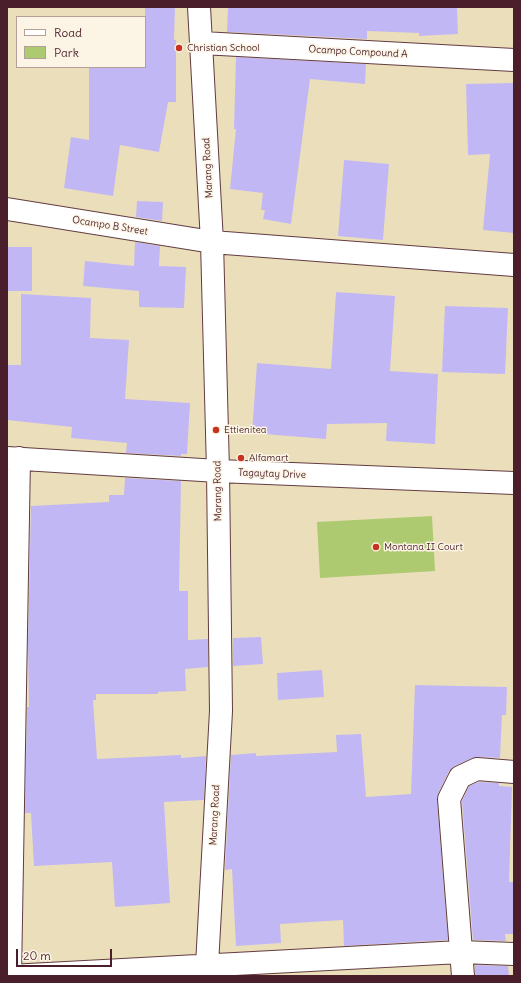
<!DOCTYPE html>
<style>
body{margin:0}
#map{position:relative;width:521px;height:983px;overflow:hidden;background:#ebdfbb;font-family:Delius,sans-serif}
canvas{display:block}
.frame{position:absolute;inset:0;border:8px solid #4a1f2b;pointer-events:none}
.legend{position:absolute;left:16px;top:16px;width:130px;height:52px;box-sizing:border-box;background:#fcf5e5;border:1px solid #b59f9b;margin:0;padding:5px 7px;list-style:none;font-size:12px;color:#4a1f2b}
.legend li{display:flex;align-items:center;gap:8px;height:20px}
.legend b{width:20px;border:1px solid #b59f9b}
.scale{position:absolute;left:16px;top:949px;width:96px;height:18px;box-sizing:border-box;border:2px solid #4a1f2b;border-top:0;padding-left:5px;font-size:12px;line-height:14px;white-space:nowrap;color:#4a1f2b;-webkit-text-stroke:3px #fcf5e5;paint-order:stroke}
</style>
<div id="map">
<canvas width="521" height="983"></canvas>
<div class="frame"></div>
<ul class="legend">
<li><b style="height:5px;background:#fff"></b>Road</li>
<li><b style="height:11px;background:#adca71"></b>Park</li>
</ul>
<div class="scale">20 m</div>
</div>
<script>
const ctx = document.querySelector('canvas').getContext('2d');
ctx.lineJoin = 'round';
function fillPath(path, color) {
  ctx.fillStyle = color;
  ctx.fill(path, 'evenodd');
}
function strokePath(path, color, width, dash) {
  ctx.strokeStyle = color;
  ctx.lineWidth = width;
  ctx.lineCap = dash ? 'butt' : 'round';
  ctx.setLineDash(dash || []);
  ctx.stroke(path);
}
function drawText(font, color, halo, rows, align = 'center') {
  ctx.font = font + ' Delius,sans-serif';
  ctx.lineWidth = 3;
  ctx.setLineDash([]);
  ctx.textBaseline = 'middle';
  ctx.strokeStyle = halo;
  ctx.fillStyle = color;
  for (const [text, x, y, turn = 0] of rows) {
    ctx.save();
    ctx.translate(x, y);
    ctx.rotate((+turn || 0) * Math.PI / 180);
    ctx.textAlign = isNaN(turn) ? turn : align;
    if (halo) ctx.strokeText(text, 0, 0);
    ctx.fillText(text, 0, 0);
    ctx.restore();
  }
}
fillPath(new Path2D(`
 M432,516L435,571L320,578L317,522Z`), '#adca71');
fillPath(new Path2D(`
 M145,7H175L174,40H176V102H168L159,152L120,145L113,196L64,188L71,137L89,140V67H145Z
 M228,7H457L458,34L419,36V33L367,31V39L227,32Z
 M236,57L366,64L365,84L310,79L291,224L263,219L265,210H261L263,193L230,189L236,129H234Z
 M514,83V233L483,230L490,154L468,155L466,84Z
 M344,160L389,164L383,240L338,236Z
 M137,201L163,202L162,221L136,217Z
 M135,242L160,246L159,266L186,267L184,308L139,307V291L83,286L85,261L134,266Z
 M7,247H32V291H7Z
 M336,292L395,296L390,371L438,374L435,444L386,441L387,423L327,424L326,439L252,433L257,363L331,369Z
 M21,294L91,298L90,338L129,340L125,399L190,403L187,454H181V456L126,453L127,443L71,438L72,427L7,420V365H21Z
 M445,306L508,308L505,374L442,372Z
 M125,478L181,481L179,591H188V640L208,639V667L185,669L186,691L158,692V694H96V700H93L97,759L181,755V758L206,756L204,800L164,802L170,903L115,907L112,862L34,866L31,813H25L27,707H29L28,643L31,506L109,502V495H124Z
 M261,637L263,664L233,666V638Z
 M322,670L324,697L278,700L277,673Z
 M415,685L507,687L506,715H502L500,758L478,757L472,758L455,766L449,771L438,794L437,800L448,940L344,946L343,920L280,924L281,943L236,946L232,869L225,870L231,755L256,753V756L337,752L336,735L361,734L366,797L411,794Z
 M479,782L499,783V786L512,787L509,882H514V934H505L506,941L473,940L462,801L469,786Z
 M475,965L508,966L509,976H475Z`), '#c2b7f5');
const minor = new Path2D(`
 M199,7L212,242L218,471L221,711L207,965L208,976
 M202,43L514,60
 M7,209L212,242L514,265
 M7,458L218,471L514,483
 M10,976L19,458
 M10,976L460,952L514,954
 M463,976L449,799L460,777L477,769L514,772`);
strokePath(minor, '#623c41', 24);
strokePath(minor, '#fff', 22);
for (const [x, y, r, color] of [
 [179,48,4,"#c8321e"],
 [216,430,4,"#c8321e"],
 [241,458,4,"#c8321e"],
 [376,547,4,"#c8321e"]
]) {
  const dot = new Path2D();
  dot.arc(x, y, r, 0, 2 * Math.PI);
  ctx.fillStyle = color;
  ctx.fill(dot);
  strokePath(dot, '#fcf5e5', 1.5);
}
drawText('10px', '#4a1f2b', '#fcf5e5', [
 ["Christian School",187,48],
 ["Ettienitea",224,430],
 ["Alfamart",249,458],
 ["Montana II Court",384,547]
], 'left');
drawText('10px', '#4a1f2b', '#fcf5e5', [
 ["Ocampo Compound A",358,52,3],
 ["Marang Road",208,168,-93],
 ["Ocampo B Street",110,226,9],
 ["Tagaytay Drive",272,474,2],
 ["Marang Road",218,491,-91],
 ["Marang Road",215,815,-87]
]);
</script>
